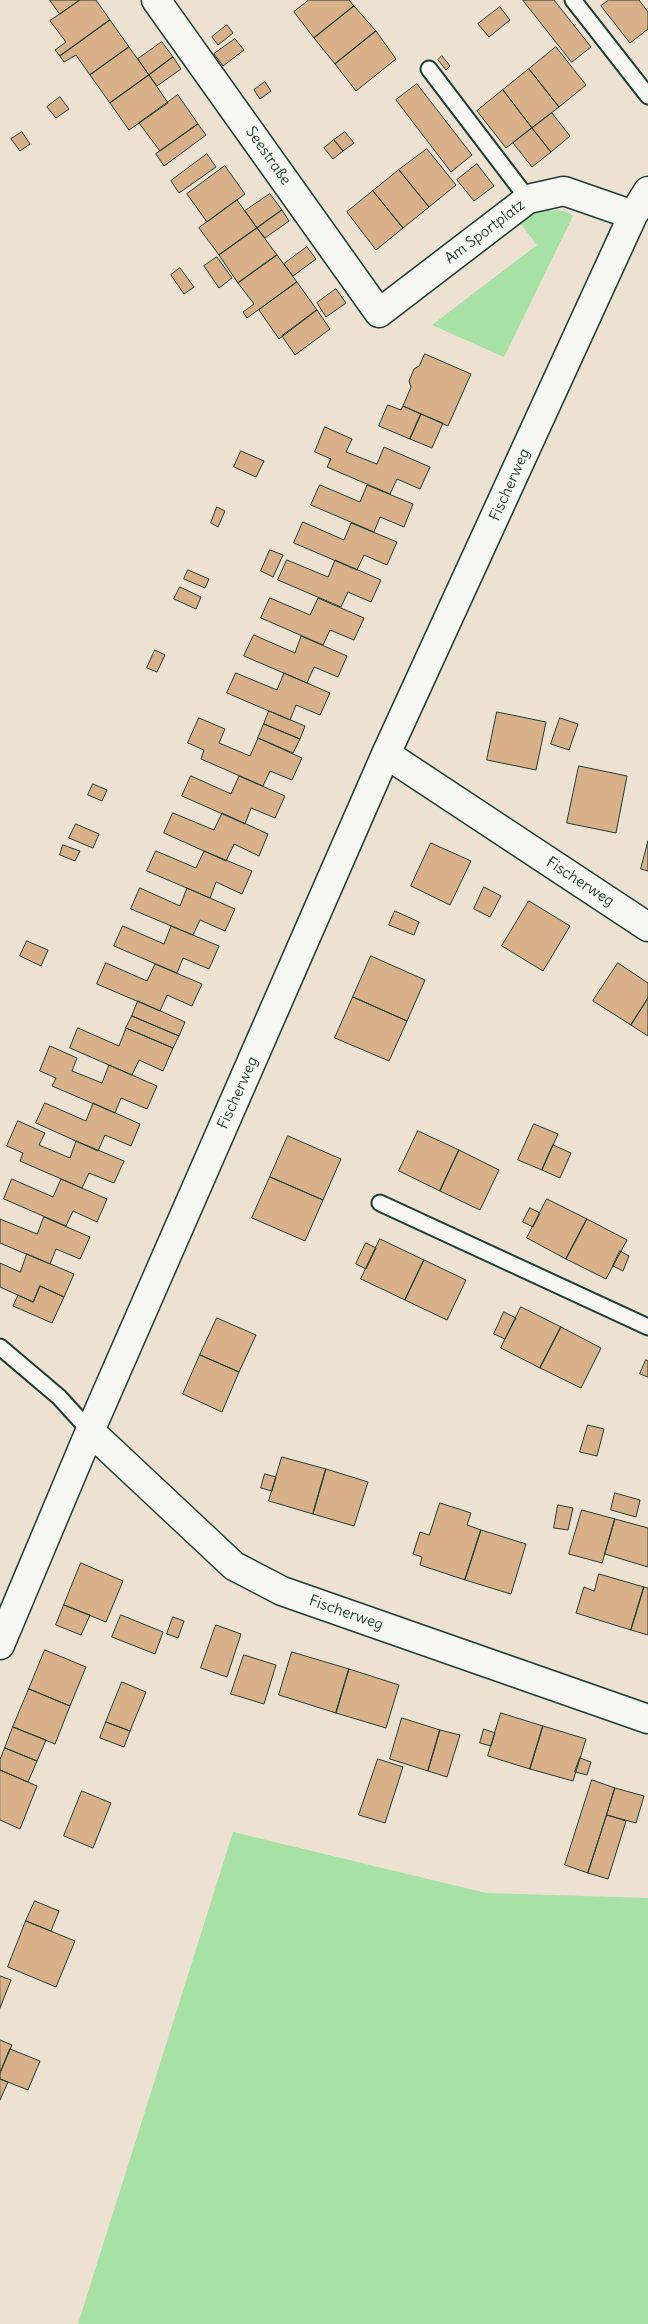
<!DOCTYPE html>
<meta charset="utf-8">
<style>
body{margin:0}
canvas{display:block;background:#ede1d2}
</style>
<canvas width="648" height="2324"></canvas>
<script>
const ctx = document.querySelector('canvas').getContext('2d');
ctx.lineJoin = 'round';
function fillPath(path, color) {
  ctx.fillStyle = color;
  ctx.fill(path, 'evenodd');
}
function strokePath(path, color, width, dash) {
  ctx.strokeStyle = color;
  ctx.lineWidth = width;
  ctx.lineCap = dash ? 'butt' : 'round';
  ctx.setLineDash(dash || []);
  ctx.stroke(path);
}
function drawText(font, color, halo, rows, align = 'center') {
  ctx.font = font + ' Delius,sans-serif';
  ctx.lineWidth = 5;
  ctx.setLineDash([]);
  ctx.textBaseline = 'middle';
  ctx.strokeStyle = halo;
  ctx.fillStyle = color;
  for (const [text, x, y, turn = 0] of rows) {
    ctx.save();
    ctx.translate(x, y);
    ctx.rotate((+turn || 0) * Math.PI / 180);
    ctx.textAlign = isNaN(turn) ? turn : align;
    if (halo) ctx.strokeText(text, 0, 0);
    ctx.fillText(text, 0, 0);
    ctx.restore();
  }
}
fillPath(new Path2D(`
 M546,210L565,211L573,216L504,357L432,325L537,245L520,223L533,213Z
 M233,1832L486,1893L648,1898V2324H78Z`), '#a7e1a6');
const building = new Path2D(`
 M50,0H80L60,14Z
 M80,0H96L110,20L60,56L55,50L66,42L50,21Z
 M309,0H349L354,6L314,38L294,12Z
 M523,0H554L591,47L572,62Z
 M609,0H639L648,12V29L630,43L601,6Z
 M354,6L376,31L335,64L314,38Z
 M500,7L510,20L489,37L478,24Z
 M110,20L129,47L90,75L76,55L64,62L60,56Z
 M227,25L233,33L218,45L212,37Z
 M376,31L396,59L356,91L335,64Z
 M235,39L244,50L223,66L214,54Z
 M162,42L173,57L149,75L138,59Z
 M129,47L149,75L110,103L90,75Z
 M556,47L586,85L559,107L529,69Z
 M442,56L450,66L446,70L438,60Z
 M173,57L181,69L157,86L149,75Z
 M529,69L559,107L532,128L503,90Z
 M149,75L168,103L129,130L110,103Z
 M265,82L271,91L260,99L254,90Z
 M417,84L472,155L451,172L396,100Z
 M503,90L532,128L506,148L477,111Z
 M178,95L198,124L160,151L139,123Z
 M60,97L69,109L56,118L47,107Z
 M552,113L570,136L551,152L532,128Z
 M198,124L206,135L164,166L156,154Z
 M532,128L551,152L532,167L513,143Z
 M22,132L30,144L20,151L11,139Z
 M345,132L354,143L343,151L334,140Z
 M334,140L343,151L333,159L324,148Z
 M427,149L456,185L429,207L399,170Z
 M207,154L216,167L179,193L171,181Z
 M477,164L494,186L474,201L457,180Z
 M225,166L245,194L207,222L187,194Z
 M399,170L429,207L403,228L373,191Z
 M373,191L403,228L376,250L347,212Z
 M270,194L282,210L257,228L245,211Z
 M237,200L257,228L219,255L199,228Z
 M282,210L289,221L265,238L257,228Z
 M257,228L277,255L238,283L219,255Z
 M307,247L316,259L293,276L284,264Z
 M277,255L297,282L247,318L243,312L254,304L238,283Z
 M217,257L232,278L219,288L204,266Z
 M180,268L194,287L184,294L171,275Z
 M297,282L317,310L279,339L259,310Z
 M336,289L346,303L326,317L317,303Z
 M317,310L330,329L295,355L282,336Z
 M425,354L471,374L448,426L403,406L411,387L409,381L414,369L419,366Z
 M388,405L401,410L403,406L421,414L410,439L379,426Z
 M421,414L443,423L432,448L410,439Z
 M325,427L352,439L346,452L377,464L384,447L430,467L420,489L397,479L390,494L327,467L331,459L315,452Z
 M241,451L264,461L256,477L234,467Z
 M320,485L360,502L367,485L413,504L404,527L380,517L374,532L311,505Z
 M217,507L225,511L218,527L211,523Z
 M303,522L344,540L351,523L397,542L387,565L364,555L357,570L294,543Z
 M270,550L283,555L273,577L261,571Z
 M287,560L328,577L335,560L381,580L371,602L348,592L341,607L278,580Z
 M188,570L209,579L205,588L184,579Z
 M180,587L201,597L196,609L174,599Z
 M270,598L310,615L318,598L364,618L354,640L330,630L323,645L261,618Z
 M254,635L295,653L301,636L347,656L338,677L314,667L307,683L244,656Z
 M155,650L165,655L157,672L147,668Z
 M236,673L277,690L284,673L330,693L320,715L296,705L290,720L227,693Z
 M269,711L305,726L300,739L264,724Z
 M497,712L546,722L536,770L487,760Z
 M199,718L225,729L219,743L250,756L258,738L302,758L292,780L270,771L263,786L201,759L204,750L188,743Z
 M560,718L578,724L569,750L551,744Z
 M264,724L300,739L293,753L258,738Z
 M579,766L627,776L616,833L567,823Z
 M191,776L231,794L239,776L285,796L275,818L251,808L245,824L182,796Z
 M93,784L107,790L102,801L88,795Z
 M173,813L214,830L222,813L268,834L259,856L234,844L226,861L164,833Z
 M76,824L99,834L93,848L69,838Z
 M648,841V871L641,869Z
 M431,843L471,861L450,905L411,886Z
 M63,845L80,851L75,861L60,855Z
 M156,851L196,868L204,851L252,871L242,894L216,882L210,898L147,871Z
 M484,887L501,896L490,917L474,909Z
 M140,888L180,906L187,888L235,909L225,931L200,920L193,935L131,909Z
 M529,901L570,926L543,971L502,946Z
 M395,911L419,922L414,935L389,925Z
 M123,926L164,944L171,926L219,946L209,969L183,958L177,973L114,946Z
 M27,941L48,950L41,966L20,956Z
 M371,956L425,980L407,1021L353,997Z
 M106,963L147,981L155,964L202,984L192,1006L167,995L160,1011L97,984Z
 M618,963L648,983V998L631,1025L593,1001Z
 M353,997L407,1021L389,1061L335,1038Z
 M648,998V1036L631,1025Z
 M138,1001L185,1022L179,1036L132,1016Z
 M132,1016L179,1036L173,1048L126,1028Z
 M78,1028L119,1046L126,1028L173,1048L163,1071L139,1060L132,1075L70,1048Z
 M50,1046L77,1058L72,1071L102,1083L109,1065L157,1086L147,1109L121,1098L115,1113L52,1086L56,1078L40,1071Z
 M45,1103L86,1121L93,1103L140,1124L131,1146L105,1135L98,1151L36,1123Z
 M18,1121L45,1133L39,1145L70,1158L76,1141L124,1161L114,1183L89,1173L82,1188L20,1161L23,1153L7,1146Z
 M534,1124L558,1134L542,1170L518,1160Z
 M418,1131L459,1150L440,1191L399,1171Z
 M288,1136L341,1159L323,1200L270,1177Z
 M553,1145L571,1153L560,1178L542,1170Z
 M459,1150L499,1170L480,1210L440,1191Z
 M270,1177L323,1200L305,1241L252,1218Z
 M12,1179L53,1197L61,1179L107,1199L97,1222L73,1211L66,1226L4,1199Z
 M547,1199L587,1219L566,1259L527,1238Z
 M530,1208L540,1213L533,1227L523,1222Z
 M44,1217L90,1237L80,1259L56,1249L50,1264L0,1243V1219L37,1234Z
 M587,1219L627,1240L606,1279L566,1259Z
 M380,1239L424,1260L405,1300L361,1279Z
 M366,1243L376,1248L366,1269L356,1264Z
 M620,1251L629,1256L623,1271L613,1266Z
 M27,1254L74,1274L64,1297L40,1286L33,1302L0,1287V1263L20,1272Z
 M424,1260L466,1280L447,1320L405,1300Z
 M40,1286L64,1297L52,1323L13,1306L18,1295L33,1302Z
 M521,1307L561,1327L540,1368L501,1348Z
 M504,1312L516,1318L505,1339L494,1334Z
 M217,1318L256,1335L239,1372L200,1355Z
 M561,1327L601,1348L581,1388L540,1368Z
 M200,1355L239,1372L222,1412L183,1394Z
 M646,1360L648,1361V1377L640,1374Z
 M588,1425L604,1429L597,1456L580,1452Z
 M282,1457L326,1469L313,1514L269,1501Z
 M326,1469L368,1482L354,1526L313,1514Z
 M265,1474L276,1477L272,1491L261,1488Z
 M615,1493L640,1500L636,1517L611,1510Z
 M440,1503L471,1513L467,1525L481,1530L465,1580L420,1565L422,1557L413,1554L420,1532L429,1535Z
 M558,1505L573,1508L568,1530L554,1528Z
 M582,1510L615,1519L602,1563L569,1554Z
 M615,1519L648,1528V1567L605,1554Z
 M481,1530L526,1544L511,1594L465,1580Z
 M81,1563L123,1581L106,1622L64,1605Z
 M599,1574L644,1587L631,1630L576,1613L584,1587L594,1591Z
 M644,1587L648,1588V1635L631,1630Z
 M64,1605L90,1615L81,1635L56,1625Z
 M121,1615L163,1632L155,1654L112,1637Z
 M173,1617L184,1621L178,1638L167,1634Z
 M216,1625L241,1634L227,1677L201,1668Z
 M45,1650L86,1667L70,1706L29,1689Z
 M292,1652L349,1669L336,1713L279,1695Z
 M244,1655L276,1665L264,1704L231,1694Z
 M349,1669L399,1685L386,1728L336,1713Z
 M122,1682L146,1692L130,1731L106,1722Z
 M29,1689L70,1706L55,1744L13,1727Z
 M501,1713L543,1726L530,1769L488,1756Z
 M402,1718L440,1730L428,1771L390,1759Z
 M106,1722L130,1731L124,1747L100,1738Z
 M543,1726L586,1739L573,1781L530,1769Z
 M13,1727L46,1740L37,1761L5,1748Z
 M484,1729L495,1733L491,1746L480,1743Z
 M440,1730L460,1735L447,1777L428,1771Z
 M5,1748L37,1761L28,1782L0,1770V1760Z
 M580,1758L591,1762L587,1775L575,1772Z
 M378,1759L403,1767L385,1823L359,1815Z
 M0,1770L37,1786L20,1829L0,1820Z
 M592,1780L615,1788L588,1873L565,1865Z
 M615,1788L644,1796L636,1823L607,1815Z
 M82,1791L111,1803L93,1848L64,1836Z
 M607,1815L626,1821L608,1879L588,1873Z
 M35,1901L59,1911L51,1931L26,1921Z
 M26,1921L75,1941L56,1987L8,1967Z
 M0,1976L11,1980L0,2008Z
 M0,2040L12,2045L0,2073Z
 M10,2049L40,2061L28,2090L0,2079V2073Z
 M0,2079L8,2082L0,2100Z`);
fillPath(building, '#d8b089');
strokePath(building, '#1f3d34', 1);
const lane = new Path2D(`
 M573,0L648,96
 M429,69L528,199
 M380,1203L648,1327
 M0,1347L59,1397L90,1431`);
const street = new Path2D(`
 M156,0L379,313L528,199L564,191L633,215
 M386,754L648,927
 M90,1431L234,1566L282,1591L648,1719
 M0,1645L90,1431L386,754L633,215L648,191`);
strokePath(lane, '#1f3d34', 19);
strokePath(street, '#1f3d34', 31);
strokePath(lane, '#f6f6f2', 15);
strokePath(street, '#f6f6f2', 28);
drawText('15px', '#1f3d34', '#f6f6f2', [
 ["Seestraße",268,156,55],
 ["Am Sportplatz",485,232,-37],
 ["Fischerweg",510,485,-66],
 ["Fischerweg",580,882,33],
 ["Fischerweg",238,1093,-66],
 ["Fischerweg",346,1613,19]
]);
</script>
